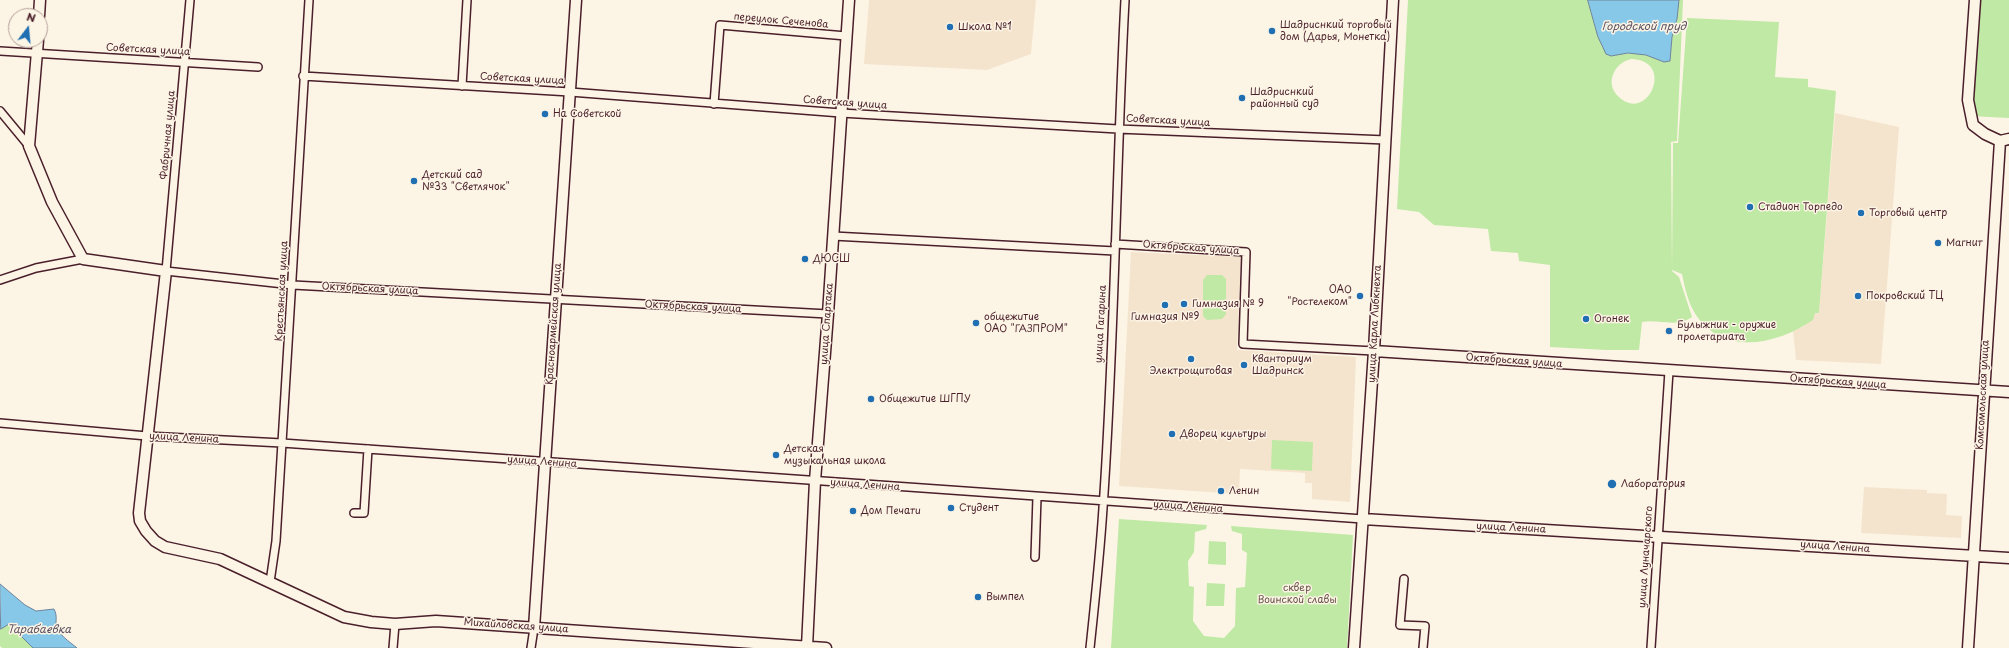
<!DOCTYPE html>
<meta charset="utf-8">
<style>
body{margin:0}
#map{position:relative;width:2009px;height:648px;overflow:hidden;background:#fcf5e5;font-family:"Playpen Sans",sans-serif}
canvas{display:block}
.north{position:absolute;left:8px;top:8px;width:40px;height:40px;box-sizing:border-box;background:#fcf5e5;border:1px solid #b59f9b;border-radius:50%;rotate:16deg;font-size:11px;font-weight:700;line-height:16px;text-align:center;color:#4a1f2b}
.north::after{content:'';display:block;margin:auto;width:14px;height:18px;background:#1f6fb2;clip-path:polygon(50% 0,100% 100%,50% 72%,0 100%)}
</style>
<div id="map">
<canvas width="2009" height="648"></canvas>
<div class="north">N</div>
</div>
<script>
const ctx = document.querySelector('canvas').getContext('2d');
ctx.lineJoin = 'round';
function fillPath(path, color) {
  ctx.fillStyle = color;
  ctx.fill(path, 'evenodd');
}
function strokePath(path, color, width, dash) {
  ctx.strokeStyle = color;
  ctx.lineWidth = width;
  ctx.lineCap = dash ? 'butt' : 'round';
  ctx.setLineDash(dash || []);
  ctx.stroke(path);
}
function drawText(font, color, halo, rows, align = 'center') {
  ctx.font = font + ' "Playpen Sans",sans-serif';
  ctx.lineWidth = 3;
  ctx.setLineDash([]);
  ctx.textBaseline = 'middle';
  ctx.strokeStyle = halo;
  ctx.fillStyle = color;
  for (const [text, x, y, turn = 0] of rows) {
    ctx.save();
    ctx.translate(x, y);
    ctx.rotate((+turn || 0) * Math.PI / 180);
    ctx.textAlign = isNaN(turn) ? turn : align;
    if (halo) ctx.strokeText(text, 0, 0);
    ctx.fillText(text, 0, 0);
    ctx.restore();
  }
}
fillPath(new Path2D(`
 M869,0H1036L1031,54L987,70L864,64Z
 M1835,113L1899,127L1881,364L1796,360L1793,331L1804,326L1815,313H1819Z
 M1131,252L1241,257L1237,350L1356,357L1350,502L1312,499V483H1305V473L1240,469L1239,494L1119,486Z
 M1864,487L1927,490V493L1947,494L1946,515L1962,516L1961,538L1861,533Z`), '#f5e4cd');
fillPath(new Path2D(`
 M1408,0H1588L1602,47L1611,56C1622,53 1635,52 1646,55C1655,57 1661,62 1670,61L1672,37L1677,19L1679,0H1683L1677,141L1671,142L1672,271L1679,277L1692,317C1677,328 1659,319 1642,322L1639,350H1606L1550,347V265L1519,261L1518,253L1491,251L1488,229L1434,225L1419,212L1397,209ZM1631,59C1676,60 1648,124 1619,97C1604,84 1614,63 1631,59Z
 M1975,0H2009V118L1970,116Z
 M1687,18L1779,22L1775,77L1808,79V87L1836,91L1819,313H1815L1813,320C1778,344 1724,357 1696,315C1688,303 1685,288 1682,274L1672,270L1673,143H1678Z
 M1207,275H1222L1226,279V314L1222,319L1207,320L1203,316V280Z
 M1272,440L1313,442L1312,471L1271,469Z
 M1119,519L1207,525L1206,529L1195,532L1194,552L1188,561L1189,586L1194,587L1193,621L1204,636L1224,638L1235,626L1236,588L1245,587L1247,553L1242,550V534L1232,531L1231,526L1353,535L1347,648H1111Z
 M1209,541L1226,542V565L1208,564Z
 M1207,583L1225,584L1224,606H1206Z
 M9,624L33,648H2L0,646V628L1,629Z`), '#c0e9a5');
const water = new Path2D(`
 M1588,0H1679L1677,19L1672,37L1670,61L1664,62L1646,55L1628,53L1611,56L1606,54L1598,37Z
 M0,584L25,605L36,611L54,609C57,615 56,618 56,624C57,634 70,642 77,648H33L9,624L1,629Z`);
fillPath(water, '#87c8e8');
strokePath(water, '#6f849c', 1);
const street = new Path2D(`
 M190,0L166,271L293,285L828,314
 M0,51L258,67
 M303,76L570,92L841,113L1118,129L1386,140
 M462,86L467,0
 M714,104L720,25L846,36
 M0,111L29,146
 M833,236L1115,251
 M1115,244L1246,252L1243,344L1374,351
 M0,280L36,268L83,259
 M0,423L147,436L282,443L1363,519
 M354,513H364L368,449
 M1035,557L1037,497
 M1404,579L1400,625L1425,626L1423,648
 M270,582L276,541L309,0
 M393,648L395,624
 M531,648L534,628
 M1090,648C1095,601 1100,555 1103,508C1115,339 1116,169 1125,0
 M1651,648L1669,371`);
const secondary = new Path2D(`
 M1975,0L1968,100L1973,125L1985,134L2000,141L2009,139
 M39,16L40,0
 M38,40L29,146L52,202L83,259L166,271L139,513L140,521L146,531L155,541L165,547L220,559L344,617L371,622L395,624L436,621L826,648
 M1374,351L2009,392
 M1363,519L2009,558
 M534,628L576,0
 M807,647L815,481L828,314L849,0
 M1354,648L1374,351L1393,0
 M1968,648L2000,141`);
strokePath(street, '#4a1f2b', 10);
strokePath(secondary, '#4a1f2b', 13);
strokePath(street, '#fcf5e5', 7);
strokePath(secondary, '#fcf5e5', 10);
for (const [x, y, r, color] of [
 [950,27,4,"#1f6fb2"],
 [1272,31,4,"#1f6fb2"],
 [1242,98,4,"#1f6fb2"],
 [545,114,4,"#1f6fb2"],
 [414,181,4,"#1f6fb2"],
 [1750,207,4,"#1f6fb2"],
 [1861,213,4,"#1f6fb2"],
 [1938,243,4,"#1f6fb2"],
 [805,259,4,"#1f6fb2"],
 [1360,296,4,"#1f6fb2"],
 [1858,296,4,"#1f6fb2"],
 [1184,304,4,"#1f6fb2"],
 [1165,305,4,"#1f6fb2"],
 [1586,319,4,"#1f6fb2"],
 [976,323,4,"#1f6fb2"],
 [1669,331,4,"#1f6fb2"],
 [1191,359,4,"#1f6fb2"],
 [1244,365,4,"#1f6fb2"],
 [871,399,4,"#1f6fb2"],
 [1172,434,4,"#1f6fb2"],
 [776,455,4,"#1f6fb2"],
 [1612,484,5,"#1f6fb2"],
 [1221,491,4,"#1f6fb2"],
 [951,508,4,"#1f6fb2"],
 [853,511,4,"#1f6fb2"],
 [978,597,4,"#1f6fb2"]
]) {
  const dot = new Path2D();
  dot.arc(x, y, r, 0, 2 * Math.PI);
  ctx.fillStyle = color;
  ctx.fill(dot);
  strokePath(dot, '#fcf5e5', 1.5);
}
drawText('10px', '#4a1f2b', '#fcf5e5', [
 ["переулок Сеченова",781,21,5],
 ["Советская улица",148,50,3],
 ["Советская улица",522,79,3],
 ["Советская улица",845,103,4],
 ["Советская улица",1168,121,3],
 ["Фабричная улица",168,135,-85],
 ["Октябрьская улица",1191,248,4],
 ["Октябрьская улица",370,289,3],
 ["Крестьянская улица",282,291,-87],
 ["Октябрьская улица",693,307,3],
 ["Красноармейская улица",554,324,-86],
 ["улица Спартака",827,324,-86],
 ["улица Гагарина",1101,324,-87],
 ["улица Карла Либкнехта",1375,324,-87],
 ["Октябрьская улица",1514,361,4],
 ["Октябрьская улица",1838,382,4],
 ["Комсомольская улица",1983,395,-87],
 ["улица Ленина",184,438,3],
 ["улица Ленина",542,462,4],
 ["улица Ленина",865,485,4],
 ["улица Ленина",1188,507,4],
 ["улица Ленина",1511,528,3],
 ["улица Ленина",1835,547,4],
 ["улица Луначарского",1646,557,-86],
 ["Михайловская улица",516,626,4]
]);
drawText('10px', '#4a1f2b', '#fcf5e5', [
 ["Шадриснкий торговый",1280,25],
 ["дом (Дарья, Монетка)",1280,37],
 ["Школа №1",958,27],
 ["Шадриснкий",1250,92],
 ["районный суд",1250,104],
 ["На Советской",553,114],
 ["Детский сад",422,175],
 ["№33 \"Светлячок\"",422,187],
 ["Стадион Торпедо",1758,207],
 ["Торговый центр",1869,213],
 ["Магнит",1946,243],
 ["ДЮСШ",813,259],
 ["ОАО",1352,290,"right"],
 ["\"Ростелеком\"",1352,302,"right"],
 ["Покровский ТЦ",1866,296],
 ["Гимназия № 9",1192,304],
 ["общежитие",984,317],
 ["ОАО \"ГАЗПРОМ\"",984,329],
 ["Гимназия №9",1165,317,"center"],
 ["Огонек",1594,319],
 ["Булыжник - оружие",1677,325],
 ["пролетариата",1677,337],
 ["Кванториум",1252,359],
 ["Шадринск",1252,371],
 ["Электрощитовая",1191,371,"center"],
 ["Общежитие ШГПУ",879,399],
 ["Дворец культуры",1180,434],
 ["Детская",784,449],
 ["музыкальная школа",784,461],
 ["Лаборатория",1621,484],
 ["Ленин",1229,491],
 ["Студент",959,508],
 ["Дом Печати",861,511],
 ["Вымпел",986,597]
], 'left');
drawText('10px', '#68524a', '#fcf5e5', [
 ["сквер",1297,588],
 ["Воинской славы",1297,600]
]);
drawText('italic 11px', '#5c5264', '#fcf5e5', [
 ["Городской пруд",1644,27],
 ["Тарабаевка",39,630]
]);
</script>
